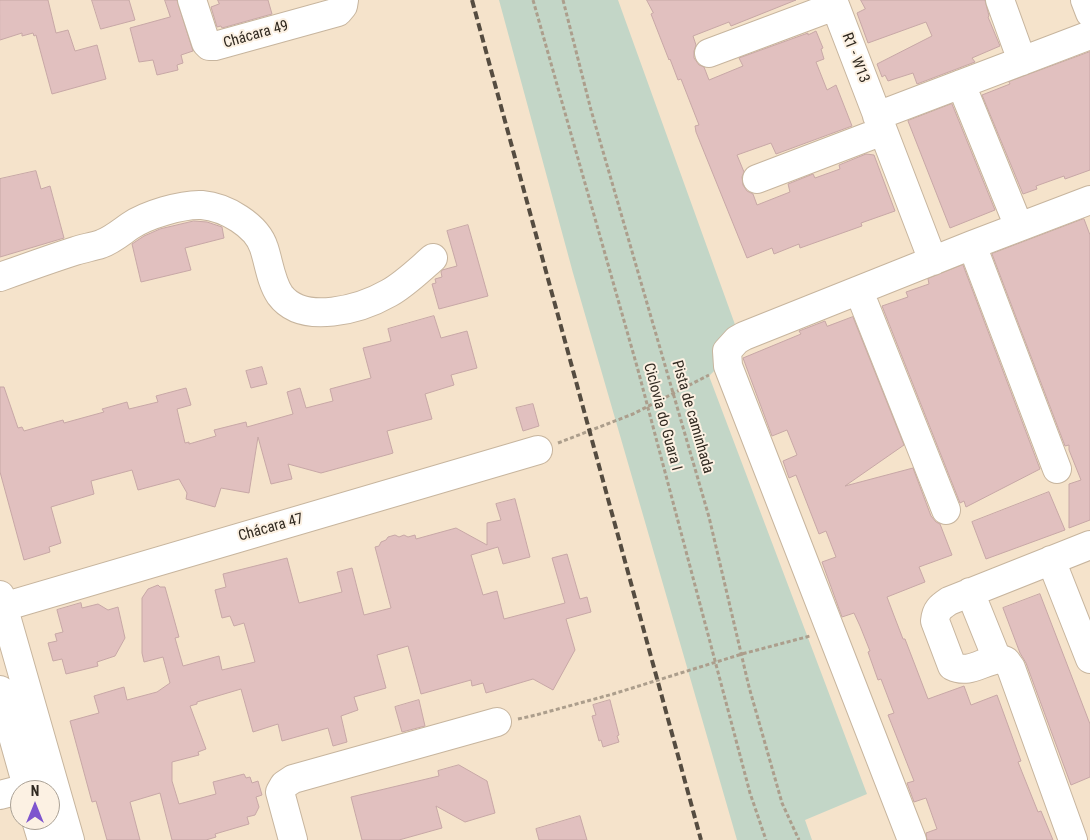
<!DOCTYPE html>
<meta charset="utf-8">
<style>
body{margin:0}
#map{position:relative;width:1090px;height:840px;overflow:hidden;background:#f5e3cb;font-family:"Roboto Condensed",sans-serif}
canvas{display:block}
.north{position:absolute;left:10px;top:780px;width:50px;height:50px;box-sizing:border-box;background:#fcf1e3;border:1px solid #aaa195;border-radius:50%;rotate:0deg;font-size:14px;font-weight:700;line-height:20px;text-align:center;color:#302920}
.north::after{content:'';display:block;margin:auto;width:18px;height:22px;background:#7e55ce;clip-path:polygon(50% 0,100% 100%,50% 72%,0 100%)}
</style>
<div id="map">
<canvas width="1090" height="840"></canvas>
<div class="north">N</div>
</div>
<script>
const ctx = document.querySelector('canvas').getContext('2d');
ctx.lineJoin = 'round';
function fillPath(path, color) {
  ctx.fillStyle = color;
  ctx.fill(path, 'evenodd');
}
function strokePath(path, color, width, dash) {
  ctx.strokeStyle = color;
  ctx.lineWidth = width;
  ctx.lineCap = dash ? 'butt' : 'round';
  ctx.setLineDash(dash || []);
  ctx.stroke(path);
}
function drawText(font, color, halo, rows, align = 'center') {
  ctx.font = font + ' "Roboto Condensed",sans-serif';
  ctx.lineWidth = 4;
  ctx.setLineDash([]);
  ctx.textBaseline = 'middle';
  ctx.strokeStyle = halo;
  ctx.fillStyle = color;
  for (const [text, x, y, turn = 0] of rows) {
    ctx.save();
    ctx.translate(x, y);
    ctx.rotate((+turn || 0) * Math.PI / 180);
    ctx.textAlign = isNaN(turn) ? turn : align;
    if (halo) ctx.strokeText(text, 0, 0);
    ctx.fillText(text, 0, 0);
    ctx.restore();
  }
}
fillPath(new Path2D(`
 M499,0H618L742,344L709,376L867,794L805,820L812,840H737L573,273Z`), '#c3d6c7');
const building = new Path2D(`
 M0,0H48L56,33L68,30L75,51L97,45L106,79L52,94L36,35L34,36L33,33L22,36V33L0,40Z
 M92,0H129L135,20L101,29Z
 M165,0H177L193,51L181,55L183,63L177,65L178,70L157,75L153,60L139,62L130,28L170,17Z
 M218,0H268L272,14L222,28L221,26L217,27L211,7L219,4Z
 M647,0H796L731,26L729,22L693,36L696,45L694,51V58L699,65L704,67L709,80L743,66L739,58L808,33V35L816,31L823,48L821,49L824,59L816,62L827,90L836,85L852,126L776,154L771,143L737,155L744,172L742,177L743,185L747,191L753,194L757,205L790,192L788,184L813,174L815,178L840,169L839,165L866,154L874,155L895,211L861,223L862,226L800,248L799,244L774,254L772,248L747,258L696,132L695,126L699,125L681,79L678,80L670,59L669,60L651,14L653,13Z
 M861,0H985L989,16L988,17L1000,46L972,58L975,62L917,84L913,73L888,81L885,75L882,77L877,64L932,36L926,22L868,43L857,13L865,9Z
 M1090,52V170L1065,179L1064,176L1036,186L1037,189L1023,194L982,95L1010,84L1009,82Z
 M952,104L995,210L950,228L908,121Z
 M36,171L41,189L50,186L64,238L0,257V179Z
 M1084,219L1090,235V520L1069,528V484L1081,480L1069,450V445L1065,446L992,254Z
 M194,221L207,222L222,227L224,238L185,248L191,270L141,282L132,244L144,236L160,229Z
 M468,225L488,296L439,309L432,284L436,283L435,279L442,277L441,272L442,270L457,266L447,231Z
 M963,265L1040,469L966,507L964,501L960,503L882,306L908,297L906,292L929,284L928,279Z
 M434,316L441,338L467,331L477,368L451,375L454,385L425,394L432,419L387,431L393,453L390,454L321,473L288,464L292,479L271,484L258,437L249,493L221,488L215,507L186,499L187,493L179,479L138,490L132,470L91,481L94,494L51,507L61,543L49,547L50,552L24,560L0,472V387H4L18,428L22,427L24,431L63,420L64,423L104,412L102,409L127,402L129,409L158,402L156,396L186,388L191,405L177,409L185,443L189,442V444L216,436L214,430L246,422L247,427L293,414L287,392L300,388L306,408L333,401L330,389L371,378L363,348L391,341L388,329Z
 M853,317L904,445L845,486L913,468L931,516L936,522L940,524L952,555L919,567L925,582L887,597L893,613L903,639H905L928,699L964,686L971,705L997,695L1021,761L1018,762L1038,812L1041,811L1053,840H927L926,833L937,829L926,798L914,802L907,783L914,781L888,715L894,713L881,679L878,680L868,652L870,651L860,626L854,613L842,617L822,562L836,557L826,531L819,534L796,475L789,478L783,461L797,455L787,430L772,436L743,358L801,334L799,331L825,321L827,326Z
 M262,367L267,384L251,388L246,371Z
 M533,404L539,426L523,431L516,408Z
 M1049,492L1065,530L986,559L972,522Z
 M515,499L530,557L503,564L498,547L471,555L483,595L497,591L504,619L565,603L552,558L567,554L580,599L587,597L591,612L566,619L575,650L553,690L533,679L486,693L483,683L472,686L471,680L421,694L408,646L377,655L386,688L354,697L358,710L341,716L347,742L333,746L328,728L282,741L278,724L253,732L241,689L197,702V704L190,706L206,749L198,752L199,755L172,762V781L179,804L216,794L213,782L244,774L246,778L250,777L252,783L258,781L262,795L256,797L259,807L255,815L247,817L249,824L215,834L216,837L206,840H172L160,793L130,802L140,840H107L96,801L92,802L70,721L99,713L94,696L124,687L127,700L157,692L170,683L163,657L144,662L142,653V598L148,589L158,585L160,587H165L179,637L175,638L183,666L219,656L222,670L255,662L244,623L234,626L230,616L222,618L215,590L226,587L223,574L287,558L299,603L342,592L337,572L352,568L364,615L391,608L375,547L379,546L381,542L386,540L388,537L395,535L399,537L404,535L408,537L415,535L416,539L456,528L487,545V523L501,520L496,504Z
 M1040,594L1090,724V777L1071,785L1026,663L1020,653L1003,608Z
 M81,603L82,608L98,604L108,610L118,607L125,638L115,656L97,662L98,666L66,674L62,659L53,661L48,643L57,641L55,634L63,632L57,610Z
 M419,700L425,726L402,732L395,707Z
 M610,700L619,735L617,736L619,742L603,747L601,740L599,741L592,716L596,715L593,705Z
 M459,765L487,781L495,813L465,822L436,806L442,828L399,840H362L351,797L439,776L438,771Z
 M580,816L587,840H539L536,829Z`);
fillPath(building, '#e1c0bf');
strokePath(building, '#c7a7a6', 1);
const minor = new Path2D(`
 M192,0L206,43L209,46H215L338,12L343,6L344,0
 M833,0L933,261
 M1000,0L1022,61
 M1085,0L1090,13
 M709,53L835,6
 M961,84L1019,227
 M877,116L1090,35
 M757,179L883,131
 M972,245L1057,469
 M0,277C25,268 50,259 75,251C84,248 92,247 101,244C112,240 120,233 130,226C146,215 182,204 202,205C225,207 257,225 264,248C269,263 271,282 280,295C303,326 361,309 389,293C405,284 419,270 433,258
 M859,291L946,510
 M1051,560L1090,659
 M970,592L997,659
 M3,607L538,450
 M0,795L27,788
 M293,840L280,792L284,785L293,779L497,722
 M912,840L728,366L727,351L737,340L744,336L972,245L1090,200
 M1073,840L1011,668L1006,661L1001,659C983,660 970,675 952,666L935,621C936,610 940,607 949,601L1090,545`);
const major = new Path2D(`
 M0,595L70,840
 M0,690L28,790
 M36,820L42,840`);
strokePath(minor, '#c7b59e', 30);
strokePath(major, '#c7b59e', 30);
strokePath(new Path2D(`
 M533,0L638,370L750,793L766,840
 M563,0L591,110L709,517L749,687L782,803L799,840
 M558,443L633,414L709,375
 M518,719L536,715L613,694L742,654L810,636`), '#ac9e8c', 3, [4, 2.5]);
strokePath(minor, '#fff', 28);
strokePath(major, '#fff', 28);
strokePath(new Path2D(`
 M472,0L701,840`), '#554c40', 4, [8, 4]);
drawText('15px', '#302920', '#fcf1e3', [
 ["Chácara 49",256,35,-16],
 ["R1 - W13",855,58,69],
 ["Ciclovia do Guara I",662,417,75],
 ["Pista de caminhada",692,417,74],
 ["Chácara 47",271,528,-16]
]);
</script>
